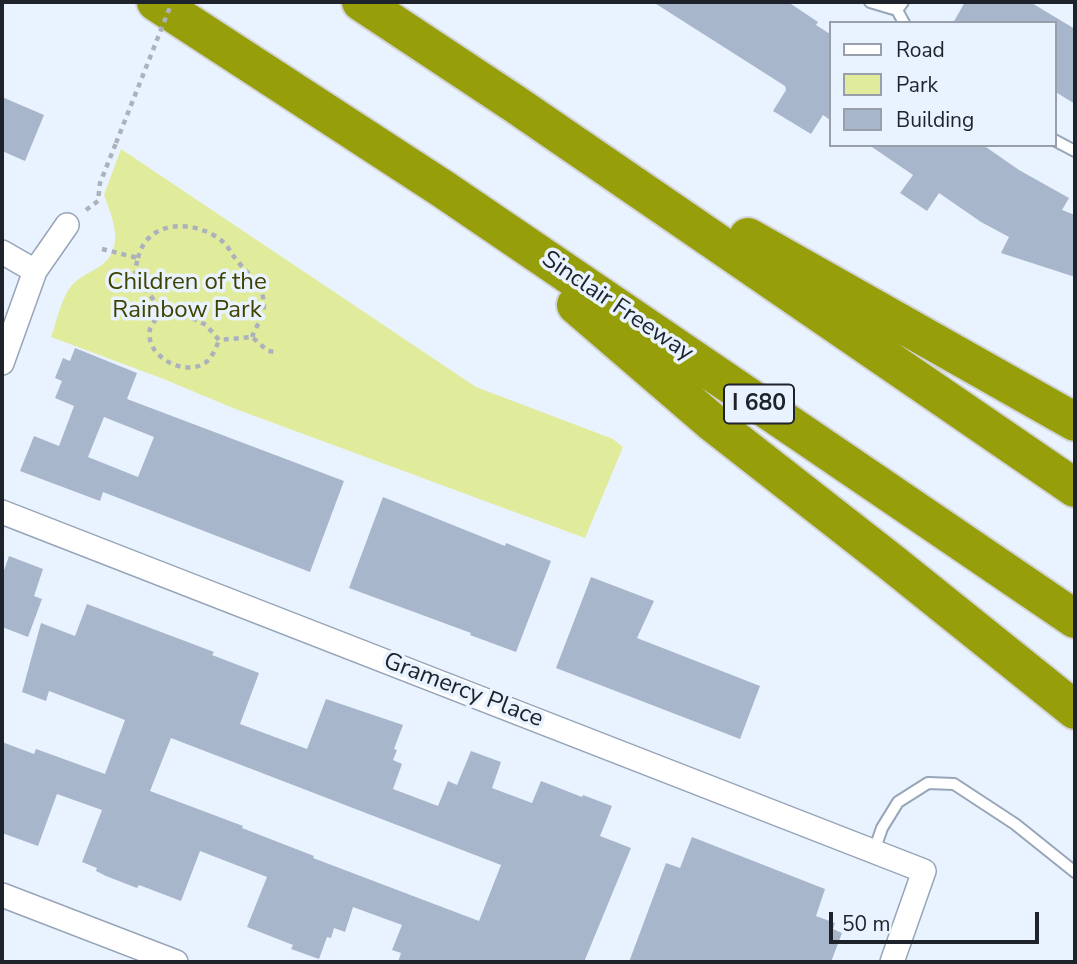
<!DOCTYPE html>
<style>
body{margin:0}
#map{position:relative;width:1077px;height:964px;overflow:hidden;background:#e9f2ff;font-family:"Nunito Sans",sans-serif}
canvas{display:block}
.frame{position:absolute;inset:0;border:4px solid #1e232b;pointer-events:none}
.legend{position:absolute;left:829px;top:21px;width:228px;height:126px;box-sizing:border-box;background:#e9f2ff;border:2px solid #989faa;margin:0;padding:9px 12px;list-style:none;font-size:21px;color:#1e232b}
.legend li{display:flex;align-items:center;gap:14px;height:35px}
.legend b{width:35px;border:2px solid #989faa}
.scale{position:absolute;left:829px;top:912px;width:210px;height:32px;box-sizing:border-box;border:4px solid #1e232b;border-top:0;padding-left:9px;font-size:21px;line-height:24px;white-space:nowrap;color:#1e232b;-webkit-text-stroke:5px #e9f2ff;paint-order:stroke}
</style>
<div id="map">
<canvas width="1077" height="964"></canvas>
<div class="frame"></div>
<ul class="legend">
<li><b style="height:9px;background:#fff"></b>Road</li>
<li><b style="height:19px;background:#e1eb9c"></b>Park</li>
<li><b style="height:19px;background:#a8b6cb"></b>Building</li>
</ul>
<div class="scale">50 m</div>
</div>
<script>
const ctx = document.querySelector('canvas').getContext('2d');
ctx.lineJoin = 'round';
function fillPath(path, color) {
  ctx.fillStyle = color;
  ctx.fill(path, 'evenodd');
}
function strokePath(path, color, width, dash) {
  ctx.strokeStyle = color;
  ctx.lineWidth = width;
  ctx.lineCap = dash ? 'butt' : 'round';
  ctx.setLineDash(dash || []);
  ctx.stroke(path);
}
function drawText(font, color, halo, rows, align = 'center') {
  ctx.font = font + ' "Nunito Sans",sans-serif';
  ctx.lineWidth = 7;
  ctx.setLineDash([]);
  ctx.textBaseline = 'middle';
  ctx.strokeStyle = halo;
  ctx.fillStyle = color;
  for (const [text, x, y, turn = 0] of rows) {
    ctx.save();
    ctx.translate(x, y);
    ctx.rotate((+turn || 0) * Math.PI / 180);
    ctx.textAlign = isNaN(turn) ? turn : align;
    if (halo) ctx.strokeText(text, 0, 0);
    ctx.fillText(text, 0, 0);
    ctx.restore();
  }
}
fillPath(new Path2D(`
 M121,149L476,387L613,439L623,447L585,538L233,408L161,378L51,337C57,321 61,298 72,285C82,274 99,270 108,259C123,240 111,214 104,195Z`), '#e1eb9c');
fillPath(new Path2D(`
 M653,2H788L818,22L816,25L830,34V120L823,115L811,134L773,111L786,90L785,86Z
 M965,2H1030L1075,29V104L1054,91V23H953Z
 M2,97L44,115L25,161L2,151Z
 M869,145H983L1019,170L1069,198L1062,210L1075,215V277L1001,253L1009,237L981,222L939,193L927,211L900,193L913,175Z
 M75,348L137,373L127,399L344,481L310,572L103,492L100,501L20,471L34,436L59,446L74,406L55,398L62,381L55,378L63,358L70,361ZM104,417L154,437L138,477L88,457Z
 M383,497L505,546L506,543L551,561L516,652L470,635L471,633L349,588Z
 M9,556L43,569L34,596L42,599L28,637L2,627V576Z
 M591,577L654,601L637,638L760,686L740,739L556,668Z
 M87,604L214,652L212,655L259,673L240,724L307,749L326,699L403,725L394,749L397,750L393,760L402,764L393,789L438,806L448,781L457,785L471,751L501,762L492,788L532,803L541,781L582,797L583,795L612,806L600,836L631,848L584,962H398L401,953L392,950L402,925L353,907L345,932L334,928L331,938L327,937L319,959L291,949L293,945L247,927L267,877L200,851L181,901L139,885L137,888L106,876L96,871L97,868L82,862L102,810L57,794L38,846L2,833V742L34,754L36,749L105,774L125,720L49,691L46,701L22,692L41,623L75,636ZM171,738L501,865L479,921L313,858L314,856L242,828L243,826L150,791Z
 M692,837L825,889L816,916L835,923L833,929L842,933L831,962H629L666,863L680,868Z`), '#a8b6cb');
const service = new Path2D(`
 M870,2L897,10
 M903,2L897,10L904,23
 M1054,140L1075,151
 M874,851L882,828L898,802L928,783L954,784L1015,824L1075,872`);
const minor = new Path2D(`
 M2,252L35,271
 M2,363L35,271L67,225
 M2,512L924,871L892,962
 M2,895L176,962`);
const motorway = new Path2D(`
 M156,2L443,189L1075,619
 M361,2L515,104L1075,488
 M748,237L1075,422
 M576,305L713,423L892,563L1075,710`);
strokePath(service, '#97a5b9', 14);
strokePath(minor, '#97a5b9', 26);
strokePath(motorway, '#d2d3d5', 42);
strokePath(new Path2D(`
 M86,210L98,201L100,183L116,143
 M102,249L138,258L135,270L138,279L162,311L194,319L206,325L219,340L252,337L268,351L276,352
 M138,258C147,219 195,219 222,241C229,247 232,255 238,262C250,276 261,283 264,302C265,313 256,327 252,337
 M162,311C159,316 152,323 150,329C144,356 184,377 205,363C212,358 216,348 219,340`), '#abb2be', 4.5, [5, 5]);
strokePath(service, '#fff', 10);
strokePath(minor, '#fff', 23);
strokePath(motorway, '#969f09', 38);
strokePath(new Path2D(`
 M116,143L172,2`), '#abb2be', 4.5, [5, 5]);
for (const [x, y, w] of [
 [759,404,70]
]) {
  const box = new Path2D();
  box.roundRect(x - w / 2, y - 19.5, w, 39, 5);
  ctx.fillStyle = '#e9f2ff';
  ctx.fill(box);
  strokePath(box, '#1e232b', 2);
}
drawText('bold 23px', '#1e232b', null, [
 ["I 680",759,404]
]);
drawText('24px', '#3f4301', '#e9f2ff', [
 ["Children of the",187,283],
 ["Rainbow Park",187,311]
]);
drawText('24px', '#1e232b', '#e9f2ff', [
 ["Sinclair Freeway",617,307,34],
 ["Gramercy Place",463,691,21]
]);
</script>
